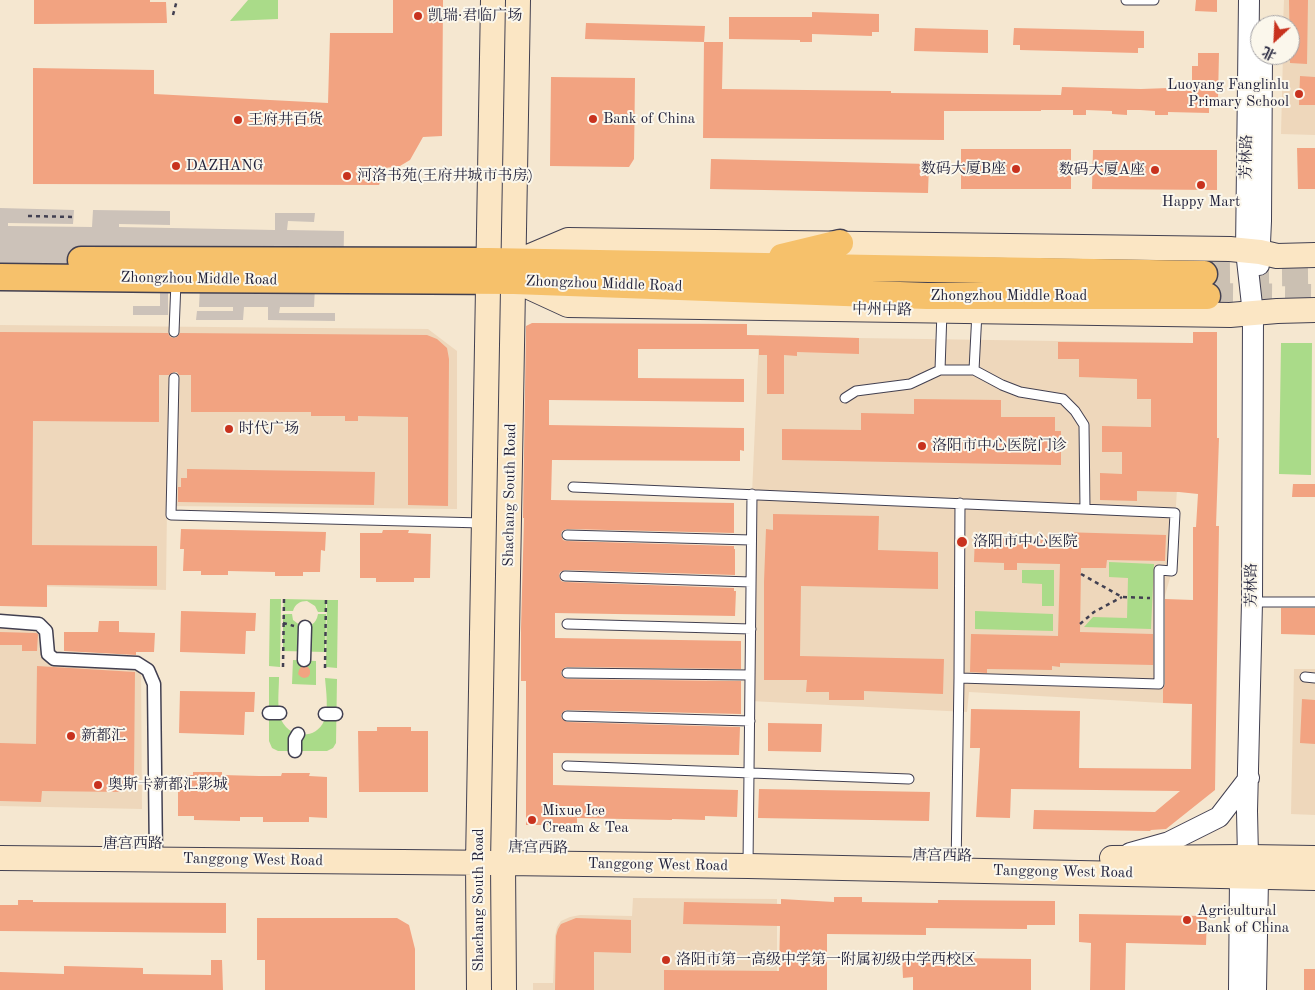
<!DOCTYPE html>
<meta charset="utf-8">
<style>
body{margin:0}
#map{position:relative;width:1315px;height:990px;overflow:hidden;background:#f5e7d0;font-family:"Old Standard TT","Noto Serif SC",serif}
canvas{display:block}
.north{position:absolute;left:1250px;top:15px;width:50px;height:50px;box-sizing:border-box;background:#fbf7ec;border:1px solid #a4a2a5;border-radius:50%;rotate:205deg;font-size:14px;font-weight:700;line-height:20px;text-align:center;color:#22223b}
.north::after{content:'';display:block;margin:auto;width:18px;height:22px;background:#c8321e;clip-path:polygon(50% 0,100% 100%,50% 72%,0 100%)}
</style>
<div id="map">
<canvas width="1315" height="990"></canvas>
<div class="north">北</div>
</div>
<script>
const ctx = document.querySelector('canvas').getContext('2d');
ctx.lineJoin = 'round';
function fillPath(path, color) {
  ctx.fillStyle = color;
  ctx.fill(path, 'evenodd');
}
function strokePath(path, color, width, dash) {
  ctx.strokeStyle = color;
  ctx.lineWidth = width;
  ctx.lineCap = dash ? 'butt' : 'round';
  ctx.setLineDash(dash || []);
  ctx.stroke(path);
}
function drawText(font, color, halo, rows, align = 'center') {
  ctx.font = font + ' "Old Standard TT","Noto Serif SC",serif';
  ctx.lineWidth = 4;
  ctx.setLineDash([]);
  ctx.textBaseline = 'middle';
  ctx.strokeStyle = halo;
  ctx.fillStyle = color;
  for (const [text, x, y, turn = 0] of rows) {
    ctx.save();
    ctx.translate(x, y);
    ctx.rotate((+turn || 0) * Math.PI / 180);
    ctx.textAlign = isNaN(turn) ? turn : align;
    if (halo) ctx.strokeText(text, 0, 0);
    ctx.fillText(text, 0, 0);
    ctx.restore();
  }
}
fillPath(new Path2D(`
 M1284,0H1315V135L1281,134L1283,55H1290V25H1283Z
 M0,325L428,329L457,351V509L167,506L166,590L0,585Z
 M759,335L859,338L1188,343V359L1182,407L1172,571L1164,599L1163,703L969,692L967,712L750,701L752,494Z
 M0,617L45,620L44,659L141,665L142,809L0,806Z
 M1294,669H1315V815L1291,814Z
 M633,898L777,899V990H533V983H553L555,936L557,927L561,921L570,917L580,915L632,916Z`), '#eed7bb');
fillPath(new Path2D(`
 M0,208L74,210L73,224L8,223V226L92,227L93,210L170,211V225L119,224V227L275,230V213H315L314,222L288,221L287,230L344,231L343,287H315L314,307H280L279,313H335V321L268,320V307H244L243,320H196L197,311H233V307H199L200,286L168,285V315H133V306H160V285L0,284Z`), '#ccc2b9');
fillPath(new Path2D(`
 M248,0H278V19L230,21Z
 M1281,343H1312L1311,475L1279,474Z
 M1109,562L1154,564L1151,629L1084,627L1093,617L1127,618L1128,578L1109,577Z
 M1022,570H1054V606H1042V584L1022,583Z
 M270,599H281L280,667L269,666Z
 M284,599L326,600V612H318L315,606L307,601C300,601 295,604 293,611H283Z
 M327,600H338L337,668L326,667Z
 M975,611L1053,614V631L975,629Z
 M283,614H292L293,620L301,626C310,626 316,625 318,614H326L325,652L283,651Z
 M293,660L316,661V685L292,684Z
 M269,677H279C279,690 277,704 280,716C285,737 315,742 324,721C329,709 326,691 325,678L337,679L336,743L333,748L327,751H278L272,748L269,741Z`), '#aadb89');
fillPath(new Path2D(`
 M34,0H150V2H166L167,23L34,24Z
 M393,0H443L442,136L423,137L410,160L400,166L385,168L379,185L33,184V68L154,70V94L328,103L330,33H393Z
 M1196,0H1217V12L1195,11Z
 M1289,0H1308L1307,64L1290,63Z
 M812,12L879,14V32H872V36L812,34V42H800V40L729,39V17H812Z
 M586,23L705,26L704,42L585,39Z
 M915,28L988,30V53L914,51Z
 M1014,28L1144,31V48H1138V53L1020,50V45H1013Z
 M704,42H723L722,89L891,91V93L1061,95L1062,87L1141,89L1169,88V87L1192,88V66H1198V53H1219L1218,98H1209V113L1168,112V115H1155V111L1140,110H1127V115L1112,114V111L1086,110V115H1073V110H1041V111H944V140L703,138Z
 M1300,76L1315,77V105H1299Z
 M551,77L635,78L634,159L629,167L550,166Z
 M1297,148H1315V189H1298Z
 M961,149H1071V189H961Z
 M1093,150H1217V190L1092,189Z
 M711,159L929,164L928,193L710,189Z
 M532,323L747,324V335L859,338V354L797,352V356L784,355V394H767V355H759V349H638V378L744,379V402L549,400V425L744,428V451L740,450V461L552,460L551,500L734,503V533L567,529L562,531L561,535L563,540L567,541L734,546V549H735V575L565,570L560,572L559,576L561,581L565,582L734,588V591H736L735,616L555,613V638L741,641V669L567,667L564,668L561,672L562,676L567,679L741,681V714L567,710L564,711L561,715L562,719L567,722L740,727L739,755L553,753V785L738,790L737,817L705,816V820L672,819V820L577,818V825H526V681H521V628L524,518H523L526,326Z
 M0,332L168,333L170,337L174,338L177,337L180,333L427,335L437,339L447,348L449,359L448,506L408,505V417L358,416V421H345V416H311V412H191V375H179L177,372H174L169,375H159V422L33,421L32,545L157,546V586L47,585V607L0,606Z
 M1193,332H1217V438H1219L1216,526H1219L1215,790L1166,829L1151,830L1150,831L1033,829L1034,810L1155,812L1180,791L1011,789L1010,818L976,817L980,748H970L971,709L1080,711L1079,768L1191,769L1192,704L1163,703V689L1165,684V599L1193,600V527H1196L1198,494L1179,492L1137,491V501L1100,500V473L1122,474V452H1102V426L1151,427V399H1137V379L1079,377V359H1058V342L1193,343Z
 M914,399L1001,400V417H1055V431H1061V465L782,460V429L861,430V413L914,414Z
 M187,469L375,472L374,505L178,502V487H181V478H187Z
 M1293,484H1315V497H1292Z
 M773,514L879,516L878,550L938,552V589L801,586L800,656L944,659L943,694L864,691V700H829V692H806L807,680H764V582L766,529L773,530Z
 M181,529L326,532L325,551L321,550L320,572H303V576H275V572L228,571V575H201V571H183L184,549H180Z
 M383,530H409L408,533L431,534L430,578H414V582H376V578H360V533H382Z
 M1060,532L1166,535L1165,561L1107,560L1106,568H1081L1080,632L1153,634V665L1060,663V667L1052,666V670L987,669V673L970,672L971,634L1058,636L1060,564L1017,563V570H1004V563L974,562L975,535L1060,537Z
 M1281,608H1315V635L1281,634Z
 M181,611L256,613L255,631H246L245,654L180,652Z
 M99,621H119V632L155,633L154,652H136V655L64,651V632H98Z
 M0,632L36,633L38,634L37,651H22V645H0Z
 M37,666L135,672L134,777H123V792L42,791L41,802L0,801V743L36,744Z
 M301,667H308L310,670V674L308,677L304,678L301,677L298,674L299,670Z
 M180,691L255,692L254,712H245L244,735L179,733Z
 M1302,699L1315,700V744L1300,743Z
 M768,723L822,724L821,752L768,751Z
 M377,727H411V731H428V792H359L358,731H377Z
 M193,772H222V775L259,776H281L282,773H310L309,776L327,777V818L309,817V822H263V817H240V821L194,820V816H178V775H193Z
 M759,789L930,792L929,821L758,818Z
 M834,897H862V902L938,903V900L1055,901V925H1027V929L926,928V935L827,934V990H664V970L779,971L780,926L683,924L684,902L781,904V899L834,902Z
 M18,900H33V902L226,903V933L0,931V905H18Z
 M1079,914L1207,916L1206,945L1126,943L1125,990H1090L1091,943L1079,942Z
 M257,918H397L409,925L415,949V990H265V960H257Z
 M576,918L631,920V953L594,952V990H555L556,936L558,929L561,924Z
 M957,956V958L1031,959V990H913V977L903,978L902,958Z
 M211,960H222L223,990H0V972L64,974V966L143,968V974L211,975Z
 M1304,969H1315V990H1304Z`), '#f2a381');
strokePath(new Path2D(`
 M1204,274L1315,273
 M1207,296L1315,297`), '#cbc0b2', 26, [26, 13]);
const service = new Path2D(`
 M1126,0H1154
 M174,332L176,282
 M940,370L942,311
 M974,370L977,312
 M174,378L171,515L482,523
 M845,398L856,391L910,384L940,370H974L1002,385L1020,392L1063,399L1075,411L1084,425L1085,509
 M573,487L1175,513L1172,571L1159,570V684L959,678
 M567,535L751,540
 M565,576L751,582
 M1252,602H1315
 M567,624L751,629
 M567,673L750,675
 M1305,677L1315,678
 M567,716L750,721
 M567,766L909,779
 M748,864L752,494
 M956,870L959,678L960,503`);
const pedestrian = new Path2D(`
 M0,621L39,624L46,631L48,654L54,659L137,663L148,670L154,684L156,859
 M304,660L305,627
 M269,713H280
 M325,714H336
 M295,751V739L298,734`);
const tertiary = new Path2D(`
 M1259,265L1261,221L1262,55
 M1130,853L1169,842L1219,817L1249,778
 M1251,863L1258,878L1256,990
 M1239,990L1240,876L1248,857L1247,811L1252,602L1253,314L1246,251L1249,0`);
const secondary = new Path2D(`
 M516,262L568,240L1230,249L1260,252L1277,256L1315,255
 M518,282L568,305L1230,315L1277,311L1315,310
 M0,858L503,863L748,866L1315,878
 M1112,858L1248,857L1315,858
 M479,990L478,863L493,0
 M504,990L503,863L518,0`);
const primary = new Path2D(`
 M782,257L840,243
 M81,260L489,261L1204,274
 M0,277L176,279L514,281L927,296H1207`);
strokePath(service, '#424051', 11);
strokePath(pedestrian, '#424051', 15);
strokePath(tertiary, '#424051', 22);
strokePath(secondary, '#424051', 26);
strokePath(primary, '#424051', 29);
strokePath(new Path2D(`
 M173,15L177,0
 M28,216L74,217
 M1081,574L1122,597L1150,598
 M283,623L294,626
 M1080,624L1094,612L1122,597
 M283,667L284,598
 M325,668L326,599`), '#424051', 2.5, [4, 4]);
strokePath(service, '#fff', 9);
strokePath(pedestrian, '#fff', 12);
strokePath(tertiary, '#fff', 20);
strokePath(secondary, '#fbe6c4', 24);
strokePath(primary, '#f6c16b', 26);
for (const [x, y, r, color] of [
 [418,16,5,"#c8321e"],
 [1299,94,5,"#c8321e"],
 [593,119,5,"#c8321e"],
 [238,120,5,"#c8321e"],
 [176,166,5,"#c8321e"],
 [1016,169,5,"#c8321e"],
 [1155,170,5,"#c8321e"],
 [347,176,5,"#c8321e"],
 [1201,185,5,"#c8321e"],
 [229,429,5,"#c8321e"],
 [922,446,5,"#c8321e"],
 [962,542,6,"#c8321e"],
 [71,736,5,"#c8321e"],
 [98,785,5,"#c8321e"],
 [532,820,5,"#c8321e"],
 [1187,920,5,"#c8321e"],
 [666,960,5,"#c8321e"]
]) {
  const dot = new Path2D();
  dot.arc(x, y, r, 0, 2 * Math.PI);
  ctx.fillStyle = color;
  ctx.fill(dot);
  strokePath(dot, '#fbf7ec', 2);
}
drawText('15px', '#22223b', '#fbf7ec', [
 ["凯瑞·君临广场",428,16],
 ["Luoyang Fanglinlu",1289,85,"right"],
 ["Primary School",1289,102,"right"],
 ["Bank of China",603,119],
 ["王府井百货",248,120],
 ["DAZHANG",186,166],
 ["数码大厦B座",1006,169,"right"],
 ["数码大厦A座",1145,170,"right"],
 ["河洛书苑(王府井城市书房)",357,176],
 ["Happy Mart",1201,202,"center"],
 ["时代广场",239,429],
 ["洛阳市中心医院门诊",932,446],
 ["洛阳市中心医院",973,542],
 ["新都汇",81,736],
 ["奥斯卡新都汇影城",108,785],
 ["Mixue Ice",542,811],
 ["Cream & Tea",542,828],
 ["Agricultural",1197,911],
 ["Bank of China",1197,928],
 ["洛阳市第一高级中学第一附属初级中学西校区",676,960]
], 'left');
drawText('15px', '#22223b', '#fbf7ec', [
 ["芳林路",1247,157,-89],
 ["Zhongzhou Middle Road",199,279,1],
 ["Zhongzhou Middle Road",604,284,2],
 ["Zhongzhou Middle Road",1009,296],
 ["中州中路",882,310,1],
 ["Shachang South Road",510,495,-89],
 ["芳林路",1252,585,-90],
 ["唐宫西路",133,844],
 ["唐宫西路",538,848,1],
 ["唐宫西路",942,856,1],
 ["Tanggong West Road",253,860,1],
 ["Tanggong West Road",658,865,1],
 ["Tanggong West Road",1063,872,1],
 ["Shachang South Road",479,900,-90]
]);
</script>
